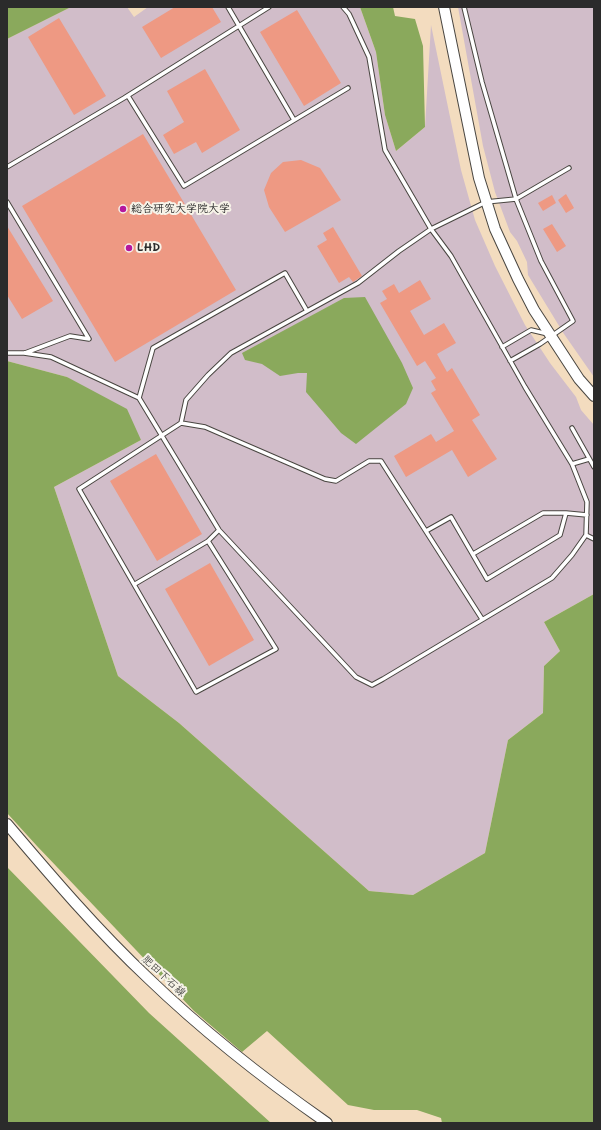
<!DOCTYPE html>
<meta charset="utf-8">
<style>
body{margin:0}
#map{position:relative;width:601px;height:1130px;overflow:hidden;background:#f3dcbf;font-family:Mali,sans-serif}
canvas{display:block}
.frame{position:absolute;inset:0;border:8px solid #2b2b2b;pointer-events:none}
</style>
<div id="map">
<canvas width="601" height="1130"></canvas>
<div class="frame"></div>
</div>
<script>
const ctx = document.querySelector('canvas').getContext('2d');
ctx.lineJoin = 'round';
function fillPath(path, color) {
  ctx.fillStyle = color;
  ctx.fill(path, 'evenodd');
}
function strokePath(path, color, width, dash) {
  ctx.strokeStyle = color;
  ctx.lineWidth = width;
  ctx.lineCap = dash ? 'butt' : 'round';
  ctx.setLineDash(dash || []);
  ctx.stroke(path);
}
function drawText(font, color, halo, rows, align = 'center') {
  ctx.font = font + ' Mali,"Klee One",sans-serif';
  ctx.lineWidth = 4;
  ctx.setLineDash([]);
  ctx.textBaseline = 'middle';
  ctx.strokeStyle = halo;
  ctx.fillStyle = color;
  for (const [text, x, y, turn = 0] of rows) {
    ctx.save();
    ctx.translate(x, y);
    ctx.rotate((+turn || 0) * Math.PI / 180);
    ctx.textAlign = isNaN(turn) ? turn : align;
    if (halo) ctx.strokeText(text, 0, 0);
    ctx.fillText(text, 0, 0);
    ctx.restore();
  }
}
fillPath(new Path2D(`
 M71,7H127L134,17L148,7H360L376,52L385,115L396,151L425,127L431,25L461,170L475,220L495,266L525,325L550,363L576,397L581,410L594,425V594L544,622L560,651L544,666L543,713L508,740L485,853L413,895L369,891L179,723L118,676L54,487L141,440L67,377L7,361V39Z
 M458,7H594V377L564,334L528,275L527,262L517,241L510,232L495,192L483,146Z`), '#d1bdc9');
fillPath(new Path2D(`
 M7,7H71L7,39Z
 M360,7H393L395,16L415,19L423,46L425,127L396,151L385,115L376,52Z
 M365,297L402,363L413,388L406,404L356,444L341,433L306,392L307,373H298L280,376L262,364L245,360L242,353L344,298Z
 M7,361L67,377L127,409L141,440L54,487L118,676L179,723L369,891L413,895L485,853L508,740L543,713L544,666L560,651L544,622L594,594V1123H442L441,1118L417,1110H374L348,1105L267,1031L242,1052L194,1011L37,846L7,813Z
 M7,867L149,1013L271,1123H7Z`), '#8aa95c');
fillPath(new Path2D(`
 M175,7H212L221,22L161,58L142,27Z
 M297,10L341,83L304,106L260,32Z
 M59,18L106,96L74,115L28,37Z
 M205,69L240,130L202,153L196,142L174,154L163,135L184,122L167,91Z
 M143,134L236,290L115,362L22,206Z
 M301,160L320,168L341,200L285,232L269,207L264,190L271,173L283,162Z
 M566,194L574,208L566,213L558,200Z
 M552,195L556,203L543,211L538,203Z
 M552,224L566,246L557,252L543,229Z
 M7,226L53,301L22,319L7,295Z
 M333,227L362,276L353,282L349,277L339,283L317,246L327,240L323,233Z
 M420,280L431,299L410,311L424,335L444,323L456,343L437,354L447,372L452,368L480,415L472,420L497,459L468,477L452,450L406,477L394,456L431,434L436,442L454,431L431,393L436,390L431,381L436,378L425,361L417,366L380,303L387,299L382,291L394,284L399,293Z
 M156,454L202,534L157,561L110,481Z
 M210,563L254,640L209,666L165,589Z`), '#ee9983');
const lane = new Path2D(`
 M228,7L294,120
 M464,7L482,82L516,199L541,261L573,321L540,344L510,361
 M128,96L184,186L348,88
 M7,167L124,98L269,7
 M7,202L89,339L70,336L25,353
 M502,347L531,330L548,334
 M7,353H24L51,357L139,398L219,530L356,677L372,685L383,679L552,578L572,555L586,535L587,502L572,464L525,387L451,256L431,229L385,150L369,57L349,14L343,7
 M139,398L153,348L285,273L307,311
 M181,423L205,427L325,479L336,481L369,461H381L482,619
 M572,428L594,467
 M572,464L589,459
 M426,531L451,517L487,579L560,535L566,513L587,515
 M586,535L594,539
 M208,541L276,649L196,692L79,489L181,423L186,400L208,375L231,353L358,283L399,251L431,229L486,202L516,199L569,168
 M473,554L543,513H566
 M135,584L208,541L219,530`);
const secondary = new Path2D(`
 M444,7L479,178L495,229L518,279L534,310L579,379L594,396
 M7,824C52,877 97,930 148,978C203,1031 264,1079 327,1123`);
strokePath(lane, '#494641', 5.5);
strokePath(secondary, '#494641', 12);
strokePath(lane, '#fff', 3.5);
strokePath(secondary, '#fff', 10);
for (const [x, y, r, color] of [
 [123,209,4,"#b5179e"],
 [129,248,4,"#b5179e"]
]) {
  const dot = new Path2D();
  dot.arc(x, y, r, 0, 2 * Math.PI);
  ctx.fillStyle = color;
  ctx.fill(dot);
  strokePath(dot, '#f7f3e8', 1.5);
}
drawText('bold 11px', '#2b2b2b', '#f7f3e8', [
 ["総合研究大学院大学",131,209],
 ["LHD",137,248]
], 'left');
drawText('11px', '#2b2b2b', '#f7f3e8', [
 ["肥田下石線",164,976,43]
]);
</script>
